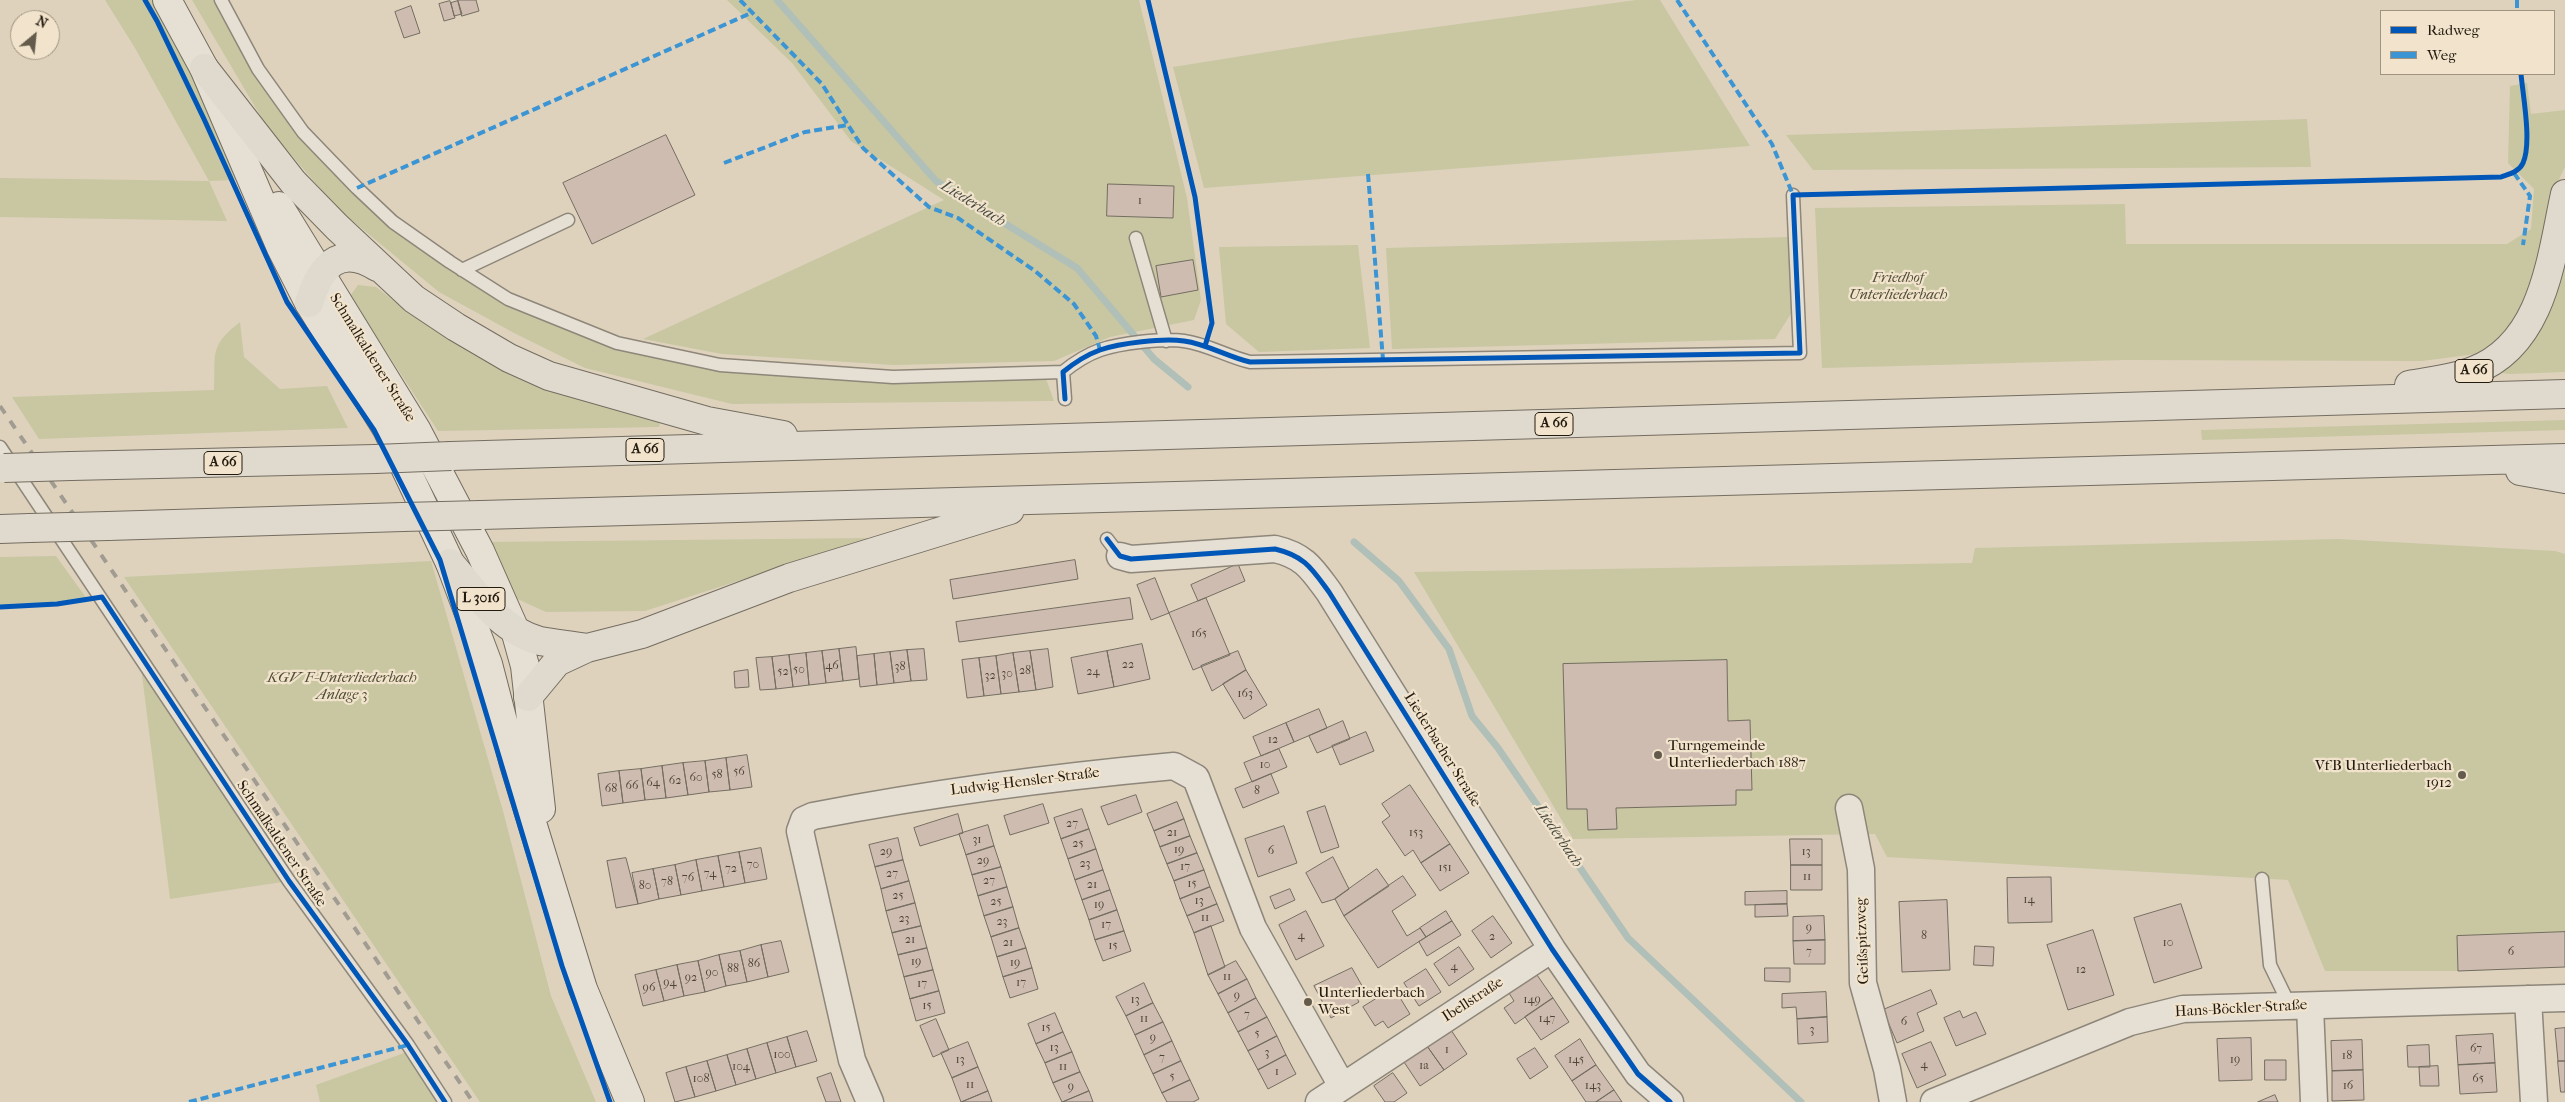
<!DOCTYPE html>
<meta charset="utf-8">
<style>
body{margin:0}
#map{position:relative;width:2565px;height:1102px;overflow:hidden;background:#ded2bd;font-family:"IM FELL French Canon",serif}
canvas{display:block}
.legend{position:absolute;left:2380px;top:10px;width:175px;height:65px;box-sizing:border-box;background:#f2e4cc;border:1px solid #a09481;margin:0;padding:6px 9px;list-style:none;font-size:15px;color:#241b10}
.legend li{display:flex;align-items:center;gap:10px;height:25px}
.legend b{width:25px;border:1px solid #a09481}
.north{position:absolute;left:10px;top:10px;width:50px;height:50px;box-sizing:border-box;background:#f2e4cc;border:1px solid #a09481;border-radius:50%;rotate:28deg;font-size:14px;font-weight:700;line-height:20px;text-align:center;color:#241b10}
.north::after{content:'';display:block;margin:auto;width:18px;height:22px;background:#655b4d;clip-path:polygon(50% 0,100% 100%,50% 72%,0 100%)}
</style>
<div id="map">
<canvas width="2565" height="1102"></canvas>
<ul class="legend">
<li><b style="height:6px;background:#0057b8"></b>Radweg</li>
<li><b style="height:6px;background:#3b94d3"></b>Weg</li>
</ul>
<div class="north">N</div>
</div>
<script>
const ctx = document.querySelector('canvas').getContext('2d');
ctx.lineJoin = 'round';
function fillPath(path, color) {
  ctx.fillStyle = color;
  ctx.fill(path, 'evenodd');
}
function strokePath(path, color, width, dash) {
  ctx.strokeStyle = color;
  ctx.lineWidth = width;
  ctx.lineCap = dash ? 'butt' : 'round';
  ctx.setLineDash(dash || []);
  ctx.stroke(path);
}
function drawText(font, color, halo, rows, align = 'center') {
  ctx.font = font + ' "IM FELL French Canon",serif';
  ctx.lineWidth = 4.5;
  ctx.setLineDash([]);
  ctx.textBaseline = 'middle';
  ctx.strokeStyle = halo;
  ctx.fillStyle = color;
  for (const [text, x, y, turn = 0] of rows) {
    ctx.save();
    ctx.translate(x, y);
    ctx.rotate((+turn || 0) * Math.PI / 180);
    ctx.textAlign = isNaN(turn) ? turn : align;
    if (halo) ctx.strokeText(text, 0, 0);
    ctx.fillText(text, 0, 0);
    ctx.restore();
  }
}
fillPath(new Path2D(`
 M105,0H153L155,3L200,91L236,180L209,181L227,221L0,217V178L209,181L135,48Z
 M192,0H220L303,132L393,222L508,299L617,343L720,365L1045,376L1054,401L732,404L585,368L516,334L439,292L338,209L267,127Z
 M727,0H1139L1187,198L1201,300L1194,320L1110,337L1054,361L894,365L722,354L643,339L944,200L851,141L792,63Z
 M1636,0H1660L1750,146L1204,188L1173,67L1355,38Z
 M2527,83L2531,114L2565,110V167L2560,177L2533,288L2515,326L2476,354L2422,361L2125,360L1822,368L1815,208L2125,204L2126,244H2507L2531,229L2534,189L2508,163L2510,86Z
 M2307,119L2311,167L1813,170L1786,135Z
 M1789,237L1792,312L1775,339L1392,349L1386,248Z
 M1358,245L1370,348L1259,352L1226,324L1219,247Z
 M2565,250V372L2510,374L2494,372Z
 M358,285L376,287L405,309L565,393L660,422L659,427L438,431L350,296Z
 M240,322L244,357L280,389L327,386L348,428L39,439L12,397L214,390C216,354 208,347 240,322Z
 M2565,420V430L2202,440L2201,430Z
 M871,538L645,611L546,612L513,597L485,542Z
 M2338,539L2555,551L2565,554V967L2458,971H2325L2288,880L1887,857L1875,834L1573,839L1414,572L1972,563L1975,548Z
 M56,556L87,599L0,607V557Z
 M431,561L503,811L551,996L596,1102H480L124,577Z
 M141,667L289,881L170,899Z
 M407,1052L440,1102H320L316,1085Z`), '#c8c7a2');
strokePath(new Path2D(`
 M777,0L936,181L1077,268L1154,359L1188,387
 M1354,542L1399,581L1449,649L1472,716L1498,748L1628,938L1801,1102`), '#b0bfb7', 7);
const building = new Path2D(`
 M458,0H476L479,11L462,16Z
 M450,1L455,18L444,21L439,4Z
 M458,1L462,14L454,16L451,3Z
 M411,6L420,33L404,38L395,12Z
 M666,135L695,195L592,244L563,183Z
 M1108,184L1174,186L1173,218L1107,216Z
 M1193,260L1198,290L1161,297L1156,266Z
 M1075,560L1078,579L953,599L950,580Z
 M1238,564L1245,581L1198,601L1191,585Z
 M1155,578L1169,613L1151,620L1137,585Z
 M1130,598L1133,619L959,642L956,622Z
 M1206,598L1230,655L1193,670L1169,613Z
 M1142,644L1150,679L1114,687L1107,651Z
 M856,647L859,679L843,681L839,649Z
 M839,649L843,681L826,683L822,651Z
 M924,649L927,680L911,681L907,650Z
 M1048,649L1053,687L1036,690L1030,651Z
 M907,650L911,681L894,683L890,652Z
 M822,651L826,683L809,685L806,653Z
 M1030,651L1036,690L1019,692L1013,653Z
 M1107,651L1114,687L1078,694L1071,658Z
 M1238,651L1246,670L1212,691L1201,666Z
 M890,652L894,683L877,685L874,654Z
 M806,653L809,685L793,687L789,655Z
 M1013,653L1019,692L1001,694L996,656Z
 M874,654L877,685L860,687L857,656Z
 M789,655L793,687L776,689L772,657Z
 M996,656L1001,694L984,696L979,658Z
 M772,657L776,689L760,690L756,658Z
 M979,658L984,696L967,698L962,660Z
 M1727,660L1728,721L1750,720L1752,790H1736V805L1616,808L1617,829L1588,830L1587,809H1567L1563,664Z
 M748,670L749,687L735,688L734,672Z
 M1246,670L1267,705L1244,719L1223,684Z
 M1319,709L1327,728L1294,742L1286,723Z
 M1343,721L1350,739L1317,753L1309,736Z
 M1286,723L1294,742L1261,756L1253,737Z
 M1366,732L1374,751L1340,765L1332,746Z
 M1279,749L1287,767L1252,782L1244,763Z
 M747,755L752,787L730,790L726,758Z
 M726,758L730,790L709,792L705,761Z
 M705,761L709,792L688,795L683,763Z
 M683,763L688,795L666,798L662,766Z
 M662,766L666,798L645,800L641,769Z
 M641,769L645,800L623,803L619,771Z
 M619,771L623,803L602,806L598,774Z
 M1271,774L1279,793L1243,808L1235,789Z
 M1410,785L1450,844L1421,863L1413,850L1405,856L1382,822L1390,816L1382,804Z
 M1136,795L1142,812L1108,825L1101,807Z
 M1177,802L1184,819L1154,831L1147,814Z
 M1043,804L1049,823L1010,835L1004,816Z
 M1325,806L1339,847L1321,853L1307,812Z
 M1082,809L1089,829L1061,839L1054,818Z
 M958,814L963,833L920,846L914,828Z
 M1184,819L1190,836L1160,847L1154,831Z
 M988,825L994,846L966,855L959,834Z
 M1284,826L1297,863L1258,877L1245,839Z
 M1089,829L1096,849L1068,859L1061,839Z
 M1190,836L1197,853L1167,864L1160,847Z
 M898,838L903,860L875,867L869,845Z
 M1790,839H1822V865H1791Z
 M1450,844L1469,873L1440,891L1421,863Z
 M994,846L1001,867L972,875L966,855Z
 M761,848L767,879L745,883L739,852Z
 M1096,849L1103,870L1075,880L1068,859Z
 M739,852L745,883L724,887L718,856Z
 M1197,853L1204,870L1174,881L1167,864Z
 M718,856L724,887L702,891L696,860Z
 M1333,857L1349,889L1335,899L1322,903L1306,873Z
 M626,858L638,904L616,908L607,861Z
 M696,860L702,891L681,895L675,865Z
 M903,860L909,881L881,889L875,867Z
 M675,865L681,895L659,899L653,869Z
 M1791,865H1822V890H1791Z
 M1001,867L1007,887L978,896L972,875Z
 M653,869L659,899L638,904L632,873Z
 M1377,869L1389,886L1344,916L1335,899Z
 M1103,870L1110,890L1082,900L1075,880Z
 M1204,870L1210,887L1180,899L1174,881Z
 M1403,876L1416,895L1392,911L1407,936L1420,928L1426,937L1378,968L1344,916Z
 M2046,877H2051L2052,922L2008,923L2007,878Z
 M909,881L915,903L886,911L881,889Z
 M1007,887L1013,907L984,916L978,896Z
 M1210,887L1217,904L1187,916L1180,899Z
 M1290,889L1295,900L1275,909L1270,897Z
 M1110,890L1117,910L1089,920L1082,900Z
 M1787,891V904L1745,905V892Z
 M1947,900L1950,970L1902,972L1899,902Z
 M915,903L921,926L892,933L886,911Z
 M1217,904L1224,921L1194,933L1187,916Z
 M1787,904L1788,916L1755,917V905Z
 M2181,904L2202,968L2154,983L2134,918Z
 M1013,907L1019,928L991,937L984,916Z
 M1117,910L1124,931L1095,940L1089,920Z
 M1306,911L1324,946L1296,960L1279,925Z
 M1446,911L1452,921L1426,937L1420,928Z
 M1493,916L1512,943L1491,958L1472,931Z
 M1824,916L1825,940L1793,941V917Z
 M1452,921L1461,935L1427,956L1419,942Z
 M921,926L927,948L898,955L892,933Z
 M1211,926L1225,967L1208,975L1194,933Z
 M1019,928L1026,948L997,957L991,937Z
 M2093,930L2114,995L2068,1010L2047,945Z
 M1124,931L1131,951L1103,961L1095,940Z
 M2565,932V967L2458,971L2457,936Z
 M1825,940V964H1794L1793,941Z
 M781,941L789,972L768,977L761,945Z
 M761,945L768,977L747,982L740,951Z
 M1975,946L1994,947L1993,966L1974,965Z
 M1459,947L1474,969L1449,986L1434,964Z
 M927,948L933,970L904,977L898,955Z
 M1026,948L1032,968L1003,977L997,957Z
 M740,951L747,982L726,986L719,955Z
 M719,955L726,986L705,992L698,961Z
 M698,961L705,992L684,996L677,965Z
 M1236,961L1247,979L1218,994L1208,975Z
 M677,965L684,996L664,1001L656,970Z
 M1032,968L1038,989L1010,998L1003,977Z
 M1352,968L1365,991L1356,996L1359,1002L1331,1018L1314,986Z
 M1765,968H1790V982L1765,981Z
 M1426,969L1441,992L1419,1006L1404,983Z
 M656,970L664,1001L643,1006L635,975Z
 M933,970L939,991L910,999L904,977Z
 M1537,975L1553,998L1515,1024L1504,1008L1514,1001L1509,993Z
 M1247,979L1256,998L1228,1013L1218,994Z
 M1144,983L1153,1003L1126,1016L1116,997Z
 M1394,988L1410,1014L1388,1028L1383,1021L1375,1026L1363,1007Z
 M1931,990L1937,1004L1917,1013L1924,1031L1897,1043L1883,1010Z
 M939,991L945,1013L916,1021L910,999Z
 M1826,992L1827,1017L1797,1019L1796,1007L1782,1008V994Z
 M1256,998L1267,1017L1238,1032L1228,1013Z
 M1553,998L1569,1022L1541,1040L1525,1017Z
 M1153,1003L1163,1022L1135,1035L1126,1016Z
 M1960,1011L1963,1018L1976,1012L1986,1034L1956,1046L1944,1018Z
 M1055,1013L1063,1032L1036,1044L1028,1024Z
 M1267,1017L1277,1036L1248,1051L1238,1032Z
 M1827,1017L1828,1042L1798,1044L1797,1019Z
 M936,1019L949,1050L933,1057L920,1026Z
 M1163,1022L1172,1041L1144,1055L1135,1035Z
 M2565,1028V1061H2558L2555,1029Z
 M1451,1030L1467,1054L1444,1070L1427,1046Z
 M807,1031L817,1061L796,1067L787,1037Z
 M1063,1032L1072,1052L1045,1063L1036,1044Z
 M2493,1034L2495,1063L2458,1065L2456,1036Z
 M1277,1036L1286,1055L1258,1070L1248,1051Z
 M787,1037L796,1067L776,1073L767,1043Z
 M2251,1038L2252,1080L2219,1081L2217,1039Z
 M1580,1039L1596,1065L1572,1081L1555,1056Z
 M2362,1040L2363,1070L2332,1071L2331,1041Z
 M1172,1041L1181,1061L1153,1074L1144,1055Z
 M968,1042L978,1067L952,1078L941,1053Z
 M1931,1042L1946,1075L1917,1088L1902,1054Z
 M767,1043L776,1073L756,1079L747,1049Z
 M2429,1045L2430,1067H2408L2407,1046Z
 M1427,1046L1444,1070L1420,1086L1404,1062Z
 M1535,1048L1548,1067L1530,1079L1517,1059Z
 M747,1049L756,1079L736,1085L727,1055Z
 M1072,1052L1080,1072L1053,1083L1045,1063Z
 M727,1055L736,1085L716,1091L707,1061Z
 M1286,1055L1296,1074L1268,1089L1258,1070Z
 M2265,1060H2286V1080H2265Z
 M707,1061L716,1091L695,1097L686,1067Z
 M1181,1061L1190,1080L1162,1093L1153,1074Z
 M2558,1061H2565V1092H2561Z
 M2495,1063L2497,1092L2460,1094L2458,1065Z
 M1596,1065L1614,1090L1596,1102H1586L1572,1081Z
 M2438,1066L2439,1086H2420L2419,1067Z
 M686,1067L695,1097L675,1102L666,1073Z
 M978,1067L988,1091L961,1102L952,1078Z
 M2363,1070L2364,1100L2332,1101V1071Z
 M1080,1072L1089,1091L1062,1102L1053,1083Z
 M831,1073L841,1102H826L817,1078Z
 M1393,1073L1407,1093L1394,1102H1385L1374,1086Z
 M1190,1080L1199,1099L1193,1102H1167L1162,1093Z
 M1614,1090L1622,1102H1596Z
 M988,1091L992,1102H962Z
 M1089,1091L1093,1102H1063Z
 M2275,1095L2278,1102H2258Z`);
fillPath(building, '#cebcb0');
strokePath(building, '#746d61', 1);
const service = new Path2D(`
 M221,0L258,69L303,132L357,188L393,222L450,262L508,299L617,343L720,365L893,377L1063,372
 M1136,238L1166,341
 M462,270L568,220
 M1065,399L1063,372C1074,363 1086,355 1100,350C1120,343 1163,338 1184,341C1207,344 1228,357 1250,362L1800,353L1793,195
 M0,447L289,881L408,1045L445,1102
 M1107,539L1120,556
 M2262,879L2270,965L2290,1006`);
const minor = new Path2D(`
 M1120,556L1131,559L1275,549C1305,556 1312,569 1329,592L1552,949L1638,1074L1670,1102
 M1849,808L1861,869L1863,983L1887,1069L1893,1102
 M2528,999L2534,1102
 M2310,1006L2314,1102
 M870,1102L852,1060L800,831L804,820L813,816C933,793 1053,777 1174,766L1196,778L1253,928L1342,1086
 M1319,1102L1552,949
 M1934,1102L2130,1022L2183,1009L2565,998`);
const secondary = new Path2D(`
 M167,0L204,68L281,248L309,303L387,429L450,563L488,664L514,764L583,989L630,1102
 M279,206L416,429L480,551L515,630L525,666L541,809`);
const motorway = new Path2D(`
 M204,68L293,182L337,227L414,299L456,327L509,358L549,376L707,421L783,435
 M309,303C320,267 339,243 377,267
 M2409,385C2430,381 2453,379 2473,371C2544,344 2551,258 2565,194
 M451,456L2565,394
 M71,466L375,459
 M2520,471L2565,479
 M481,515L2565,458
 M108,526L403,517
 M0,529L30,528
 M450,563C475,592 501,631 540,641C555,644 571,645 587,648
 M528,697L557,662L587,648L642,634L789,578L1010,510`);
strokePath(service, '#8e8679', 15);
strokePath(minor, '#8e8679', 29);
strokePath(secondary, '#746d61', 30);
strokePath(motorway, '#746d61', 30);
strokePath(service, '#e5dfd4', 12);
strokePath(minor, '#e5dfd4', 26);
strokePath(secondary, '#e5dfd4', 28);
strokePath(motorway, '#e0d9cd', 28);
strokePath(new Path2D(`
 M0,406L473,1102`), '#a19c92', 4, [9, 9]);
const motorwayBridge = new Path2D(`
 M375,459L451,456
 M4,468L71,466
 M403,517L481,515
 M30,528L108,526`);
strokePath(motorwayBridge, '#746d61', 30, []);
strokePath(motorwayBridge, '#e0d9cd', 28);
strokePath(new Path2D(`
 M740,0L822,84L848,125
 M1677,0L1772,144L1793,195H1798
 M2517,0V11
 M724,163L805,132L848,125L863,148L929,207L958,218L1035,271L1074,304L1096,336L1100,350
 M2514,173L2530,196L2523,245
 M1368,174L1383,360
 M357,188L751,13
 M189,1102L408,1045`), '#3b94d3', 4, [8, 4]);
strokePath(new Path2D(`
 M145,0L157,21L204,119L287,302L374,430L440,560L562,966L610,1102
 M1148,0L1195,197L1212,323L1205,346
 M1065,399L1063,372C1074,363 1086,355 1100,350C1120,343 1163,338 1184,341C1207,344 1228,357 1250,362L1800,353L1793,195L2501,177C2509,174 2519,172 2523,163C2532,143 2523,96 2521,74
 M1107,539L1120,556L1131,559L1275,549C1305,556 1312,569 1329,592L1552,949L1638,1074L1670,1102
 M0,607L57,604L102,597L289,881L408,1045L445,1102`), '#0057b8', 5);
for (const [x, y, r, color] of [
 [1658,755,5,"#655b4d"],
 [2462,775,5,"#655b4d"],
 [1308,1002,5,"#655b4d"]
]) {
  const dot = new Path2D();
  dot.arc(x, y, r, 0, 2 * Math.PI);
  ctx.fillStyle = color;
  ctx.fill(dot);
  strokePath(dot, '#f2e4cc', 2);
}
drawText('12px', '#4f4439', null, [
 ["1",1140,201],
 ["165",1199,634],
 ["22",1128,665],
 ["46",832,666],
 ["38",900,667],
 ["50",799,670],
 ["28",1025,671],
 ["52",783,672],
 ["24",1093,672],
 ["30",1007,674],
 ["32",990,676],
 ["163",1245,694],
 ["12",1273,740],
 ["10",1265,765],
 ["56",739,772],
 ["58",717,775],
 ["60",696,778],
 ["62",675,781],
 ["64",653,783],
 ["66",632,786],
 ["68",611,789],
 ["8",1257,791],
 ["27",1072,824],
 ["21",1172,833],
 ["153",1416,833],
 ["31",977,840],
 ["25",1078,844],
 ["19",1179,850],
 ["6",1271,851],
 ["29",886,852],
 ["13",1806,852],
 ["29",983,861],
 ["23",1085,864],
 ["70",753,865],
 ["17",1185,867],
 ["151",1445,868],
 ["72",731,869],
 ["74",710,874],
 ["27",892,874],
 ["11",1807,877],
 ["76",688,878],
 ["27",989,881],
 ["78",667,882],
 ["15",1192,884],
 ["21",1092,885],
 ["80",645,886],
 ["25",898,896],
 ["14",2029,900],
 ["13",1199,901],
 ["25",996,902],
 ["19",1099,905],
 ["11",1205,918],
 ["23",904,919],
 ["23",1002,922],
 ["17",1106,925],
 ["9",1809,928],
 ["4",1301,936],
 ["8",1924,936],
 ["2",1492,937],
 ["21",910,940],
 ["21",1008,943],
 ["10",2168,943],
 ["15",1113,946],
 ["7",1809,952],
 ["6",2511,952],
 ["19",916,962],
 ["19",1015,963],
 ["86",754,964],
 ["4",1454,967],
 ["88",733,969],
 ["12",2081,970],
 ["90",712,973],
 ["11",1227,977],
 ["92",691,978],
 ["94",670,983],
 ["17",1021,983],
 ["17",922,984],
 ["96",649,988],
 ["9",1237,996],
 ["13",1135,1000],
 ["149",1532,1000],
 ["15",927,1006],
 ["7",1247,1015],
 ["11",1144,1019],
 ["147",1547,1019],
 ["6",1904,1022],
 ["15",1046,1028],
 ["3",1812,1030],
 ["5",1257,1034],
 ["9",1153,1038],
 ["13",1054,1048],
 ["67",2476,1049],
 ["1",1447,1050],
 ["3",1267,1053],
 ["100",782,1055],
 ["18",2347,1056],
 ["7",1162,1058],
 ["13",960,1060],
 ["145",1576,1060],
 ["19",2235,1060],
 ["4",1924,1065],
 ["1a",1424,1066],
 ["104",741,1067],
 ["11",1063,1067],
 ["1",1277,1072],
 ["5",1172,1077],
 ["108",701,1079],
 ["65",2478,1079],
 ["11",970,1085],
 ["143",1593,1086],
 ["16",2348,1086],
 ["9",1071,1087]
]);
for (const [x, y, w] of [
 [2474,371,38],
 [1554,424,38],
 [645,450,38],
 [223,463,38],
 [481,599,48]
]) {
  const box = new Path2D();
  box.roundRect(x - w / 2, y - 11.5, w, 23, 4);
  ctx.fillStyle = '#f2e4cc';
  ctx.fill(box);
  strokePath(box, '#241b10', 1);
}
drawText('bold 14px', '#241b10', null, [
 ["A 66",2474,371],
 ["A 66",1554,424],
 ["A 66",645,450],
 ["A 66",223,463],
 ["L 3016",481,599]
]);
drawText('italic 15px', '#504c35', '#f2e4cc', [
 ["Friedhof",1898,278],
 ["Unterliederbach",1898,295],
 ["KGV F-Unterliederbach",342,678],
 ["Anlage 3",342,695]
]);
drawText('15px', '#241b10', '#f2e4cc', [
 ["Schmalkaldener Straße",372,358,58],
 ["Liederbacher Straße",1442,750,58],
 ["Ludwig-Hensler-Straße",1025,782,-7],
 ["Schmalkaldener Straße",281,844,56],
 ["Geißspitzweg",1863,941,-92],
 ["Ibellstraße",1473,1000,-33],
 ["Hans-Böckler-Straße",2241,1009,-3]
]);
drawText('15px', '#241b10', '#f2e4cc', [
 ["Turngemeinde",1668,746],
 ["Unterliederbach 1887",1668,763],
 ["VfB Unterliederbach",2452,766,"right"],
 ["1912",2452,783,"right"],
 ["Unterliederbach",1318,993],
 ["West",1318,1010]
], 'left');
drawText('italic 16px', '#484a42', '#f2e4cc', [
 ["Liederbach",973,204,32],
 ["Liederbach",1558,836,56]
]);
</script>
